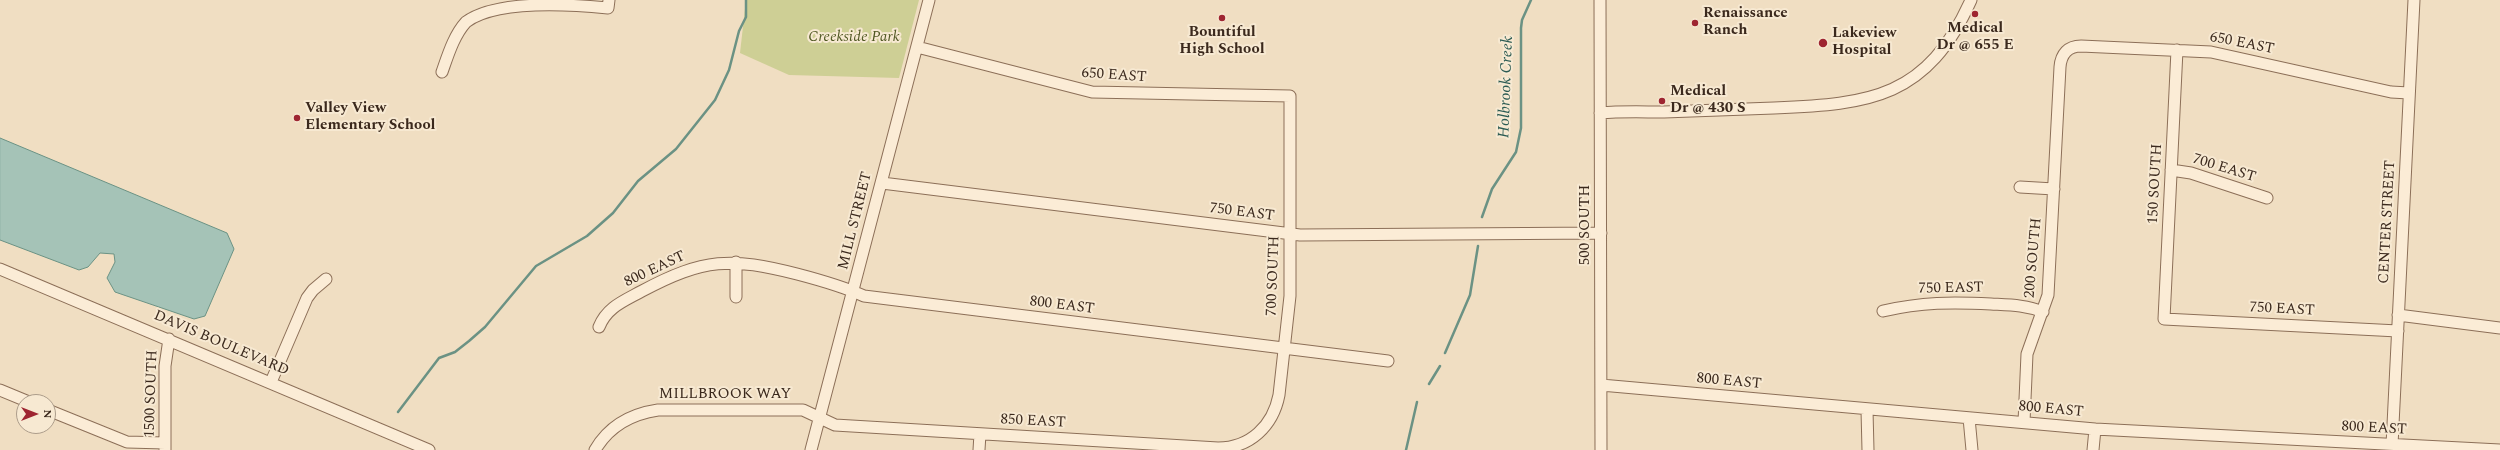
<!DOCTYPE html>
<style>
body{margin:0}
#map{position:relative;width:2500px;height:450px;overflow:hidden;background:#f0dec2;font-family:Spectral,serif}
canvas{display:block}
.north{position:absolute;left:16px;top:394px;width:40px;height:40px;box-sizing:border-box;background:#f7e9d2;border:1px solid #ac9c8a;border-radius:50%;rotate:90deg;font-size:11px;font-weight:700;line-height:16px;text-align:center;color:#3b291d}
.north::after{content:'';display:block;margin:auto;width:14px;height:18px;background:#9e2531;clip-path:polygon(50% 0,100% 100%,50% 72%,0 100%)}
</style>
<div id="map">
<canvas width="2500" height="450"></canvas>
<div class="north">N</div>
</div>
<script>
const ctx = document.querySelector('canvas').getContext('2d');
ctx.lineJoin = 'round';
function fillPath(path, color) {
  ctx.fillStyle = color;
  ctx.fill(path, 'evenodd');
}
function strokePath(path, color, width, dash) {
  ctx.strokeStyle = color;
  ctx.lineWidth = width;
  ctx.lineCap = dash ? 'butt' : 'round';
  ctx.setLineDash(dash || []);
  ctx.stroke(path);
}
function drawText(font, color, halo, rows, align = 'center') {
  ctx.font = font + ' Spectral,serif';
  ctx.lineWidth = 4;
  ctx.setLineDash([]);
  ctx.textBaseline = 'middle';
  ctx.strokeStyle = halo;
  ctx.fillStyle = color;
  for (const [text, x, y, turn = 0] of rows) {
    ctx.save();
    ctx.translate(x, y);
    ctx.rotate((+turn || 0) * Math.PI / 180);
    ctx.textAlign = isNaN(turn) ? turn : align;
    if (halo) ctx.strokeText(text, 0, 0);
    ctx.fillText(text, 0, 0);
    ctx.restore();
  }
}
fillPath(new Path2D(`
 M746,0H919L899,78L789,75L740,53Z`), '#cecf95');
const water = new Path2D(`
 M0,138L227,233L234,249L205,316L194,319L115,292L107,278L115,262L114,254L100,253L88,267L79,270L0,240Z`);
fillPath(water, '#a5c3b7');
strokePath(water, '#6b9284', 1);
strokePath(new Path2D(`
 M1482,217L1492,189L1516,152L1521,128V28L1522,20L1531,0
 M1445,353L1470,295L1478,246
 M1429,384L1440,366
 M398,412L439,358L455,352L469,341L485,327L536,266L587,236L613,213L638,181L676,149L715,100L729,70L739,31L746,17V0
 M1406,450L1417,402`), '#6b9284', 2.5);
const minor = new Path2D(`
 M1600,0L1601,450
 M2177,50L2164,319L2398,331
 M442,72C448,55 454,35 466,22C496,0 566,4 608,8L609,0
 M1600,113C1622,111 1643,112 1664,112C1701,111 1737,109 1774,108C1871,104 1927,98 1971,0
 M2171,170L2191,173L2267,198
 M882,183L1300,235L1601,233
 M2020,187L2054,189
 M0,269L429,450
 M736,297V262
 M1883,311C1922,302 1952,302 1991,304C2009,305 2026,305 2043,312
 M2398,315L2500,328
 M599,327C607,307 624,301 642,291C704,258 731,257 797,274C820,280 842,286 864,296L1388,361
 M271,382L307,298L313,290L326,279
 M1601,385L2095,429L2500,450
 M0,390L29,402
 M48,410L127,442L165,443
 M1867,410L1868,450
 M1969,418L1972,450
 M2024,422L2027,354L2048,295L2060,67C2061,54 2068,46 2081,46L2211,52L2391,92L2409,93
 M2392,445L2414,0
 M165,450V366L169,339
 M595,450C609,426 631,414 658,410H803L835,425L1218,448C1250,448 1273,426 1279,395L1290,296V96L1092,92L917,47
 M811,450L929,0
 M979,450L980,434
 M2093,450L2095,429`);
strokePath(minor, '#8c6f58', 13);
strokePath(minor, '#fbecd6', 11);
for (const [x, y, r, color] of [
 [1975,14,4,"#9e2531"],
 [1222,18,4,"#9e2531"],
 [1695,23,4,"#9e2531"],
 [1823,43,5,"#9e2531"],
 [1662,101,4,"#9e2531"],
 [297,118,4,"#9e2531"]
]) {
  const dot = new Path2D();
  dot.arc(x, y, r, 0, 2 * Math.PI);
  ctx.fillStyle = color;
  ctx.fill(dot);
  strokePath(dot, '#f7e9d2', 1.5);
}
drawText('bold 15px', '#3b291d', '#f7e9d2', [
 ["Renaissance",1703,14],
 ["Ranch",1703,31],
 ["Medical",1975,29,"center"],
 ["Dr @ 655 E",1975,46,"center"],
 ["Bountiful",1222,33,"center"],
 ["High School",1222,50,"center"],
 ["Lakeview",1832,34],
 ["Hospital",1832,51],
 ["Medical",1670,92],
 ["Dr @ 430 S",1670,109],
 ["Valley View",305,109],
 ["Elementary School",305,126]
], 'left');
drawText('italic 15px', '#505823', '#f7e9d2', [
 ["Creekside Park",854,38]
]);
drawText('15px', '#3b291d', '#f7e9d2', [
 ["650 EAST",2242,44,11],
 ["650 EAST",1114,76,4],
 ["700 EAST",2224,169,17],
 ["150 SOUTH",2156,184,-87],
 ["750 EAST",1242,213,7],
 ["MILL STREET",856,221,-76],
 ["CENTER STREET",2388,222,-87],
 ["500 SOUTH",1586,225,-90],
 ["200 SOUTH",2034,258,-85],
 ["800 EAST",655,270,-25],
 ["700 SOUTH",1274,276,-88],
 ["750 EAST",1951,289,-1],
 ["800 EAST",1062,306,7],
 ["750 EAST",2282,310,3],
 ["DAVIS BOULEVARD",221,344,23],
 ["800 EAST",1729,382,5],
 ["1500 SOUTH",152,394,-88],
 ["MILLBROOK WAY",725,395],
 ["800 EAST",2051,410,5],
 ["850 EAST",1033,422,3],
 ["800 EAST",2374,429,3]
]);
drawText('italic 16px', '#2c5b53', '#f7e9d2', [
 ["Holbrook Creek",1507,87,-88]
]);
</script>
